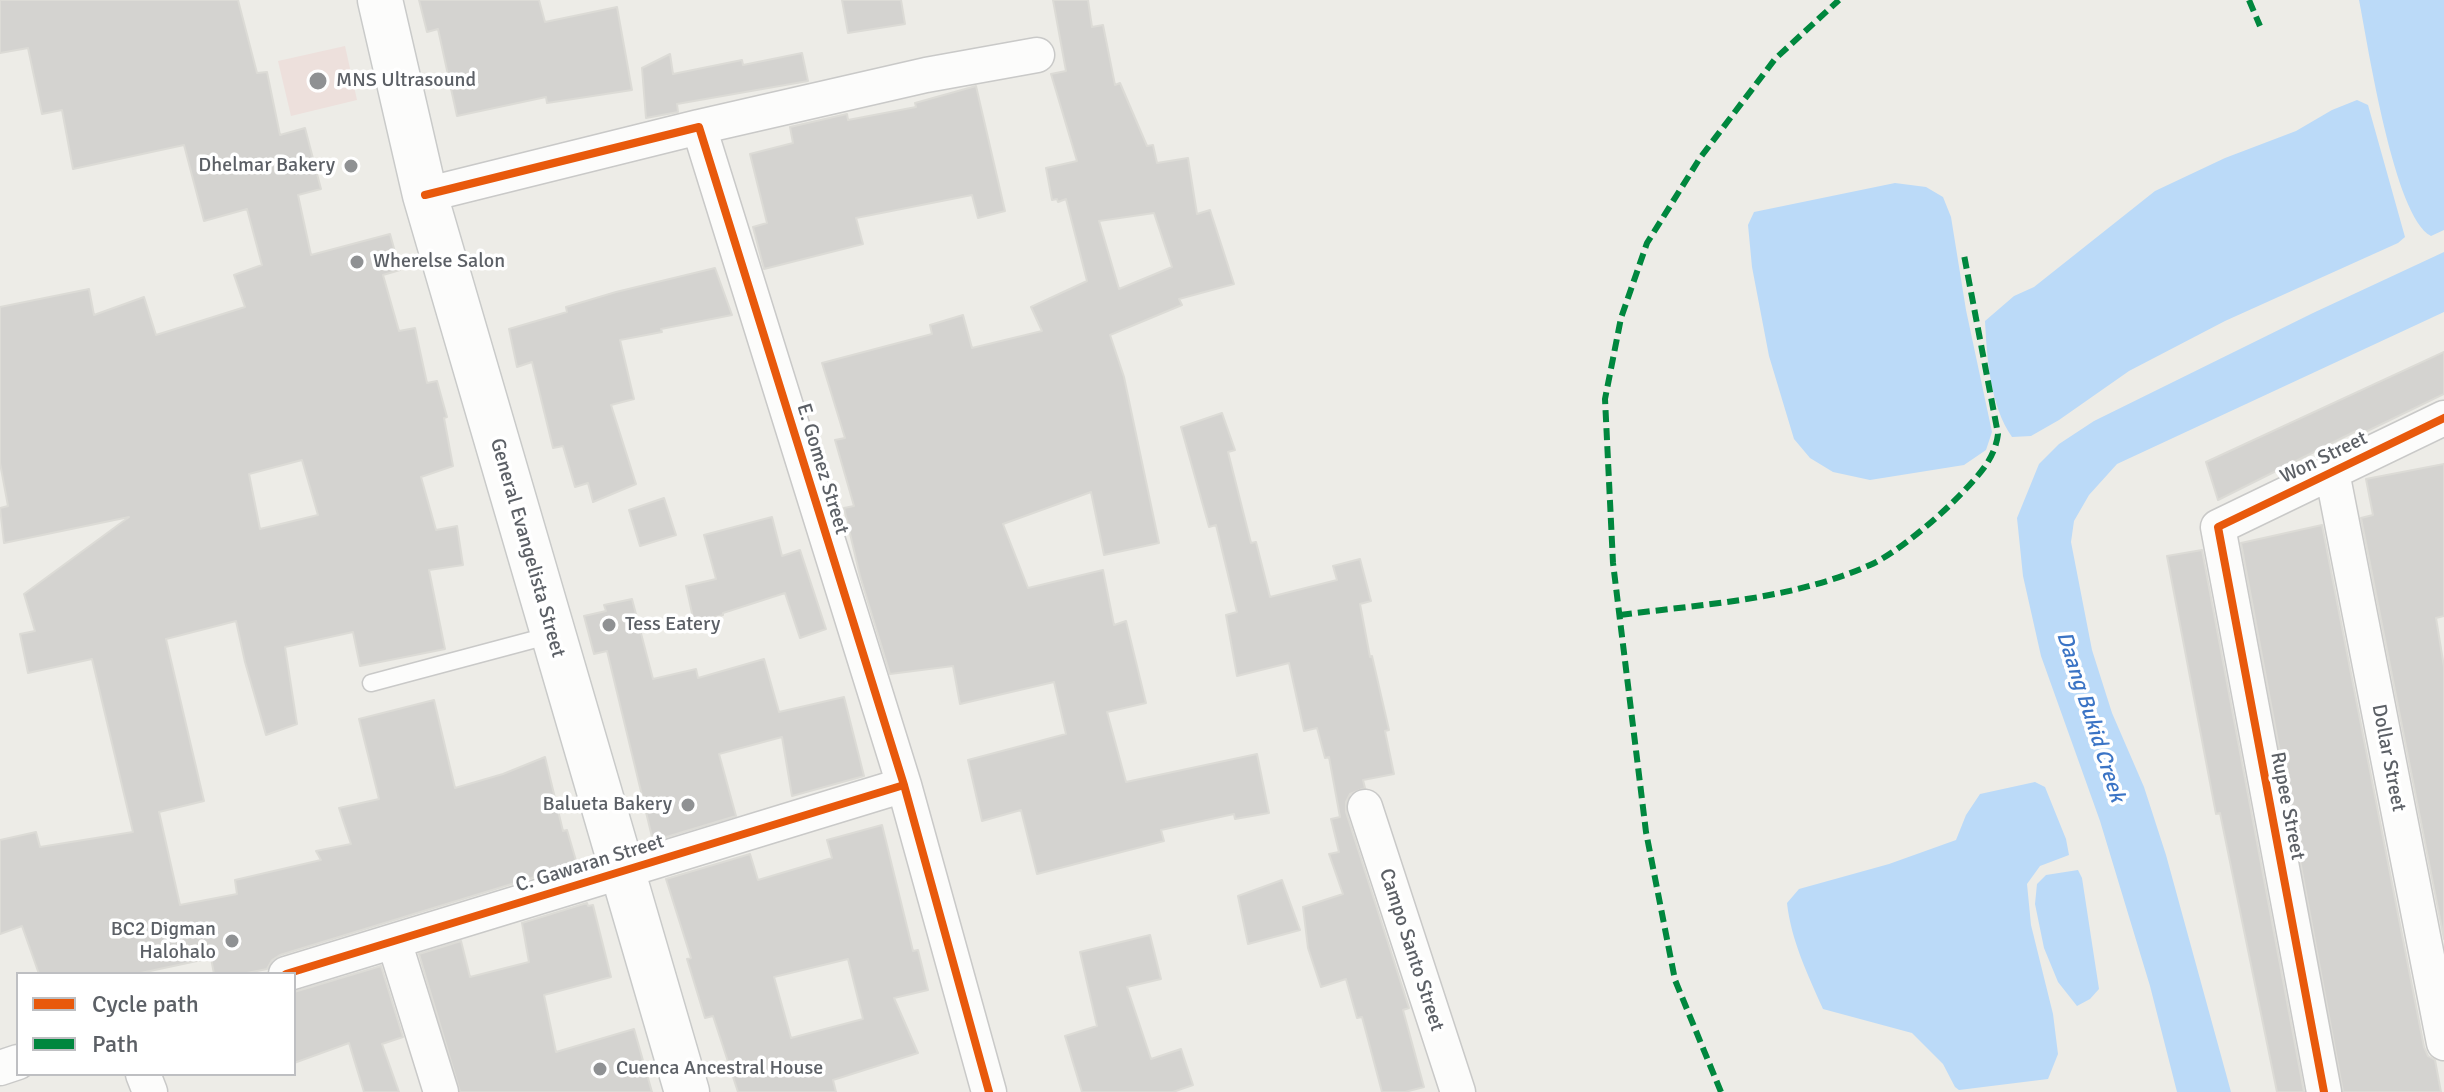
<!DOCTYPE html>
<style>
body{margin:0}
#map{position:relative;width:2444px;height:1092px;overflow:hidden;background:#edece7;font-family:Signika,sans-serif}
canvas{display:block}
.legend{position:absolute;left:16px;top:972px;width:280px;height:104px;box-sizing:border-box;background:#fff;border:2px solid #bebfc2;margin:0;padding:10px 14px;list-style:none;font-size:24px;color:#5c6066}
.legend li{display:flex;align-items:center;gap:16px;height:40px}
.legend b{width:40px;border:2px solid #bebfc2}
</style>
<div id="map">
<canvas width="2444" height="1092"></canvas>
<ul class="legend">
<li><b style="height:10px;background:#e8590c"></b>Cycle path</li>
<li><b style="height:10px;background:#00873e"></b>Path</li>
</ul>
</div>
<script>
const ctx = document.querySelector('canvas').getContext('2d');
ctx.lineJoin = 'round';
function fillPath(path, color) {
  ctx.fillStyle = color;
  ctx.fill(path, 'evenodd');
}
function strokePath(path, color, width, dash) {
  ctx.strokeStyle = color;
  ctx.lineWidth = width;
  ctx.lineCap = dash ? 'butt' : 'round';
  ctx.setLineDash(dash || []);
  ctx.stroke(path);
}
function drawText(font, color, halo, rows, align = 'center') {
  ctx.font = font + ' Signika,sans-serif';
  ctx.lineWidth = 7;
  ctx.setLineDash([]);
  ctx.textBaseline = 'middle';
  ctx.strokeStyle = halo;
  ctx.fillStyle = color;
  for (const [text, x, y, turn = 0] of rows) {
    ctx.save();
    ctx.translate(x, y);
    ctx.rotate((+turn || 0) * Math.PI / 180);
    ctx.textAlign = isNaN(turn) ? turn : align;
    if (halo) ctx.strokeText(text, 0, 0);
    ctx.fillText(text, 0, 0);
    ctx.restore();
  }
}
fillPath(new Path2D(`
 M345,46L357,100L291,116L278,61Z`), '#ede0dc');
fillPath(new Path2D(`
 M2359,0H2444V230L2431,236C2394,217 2368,45 2359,0Z
 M2357,100L2368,105L2405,237L2398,243L2225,321L2129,371L2059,420L2031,436L2012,437C1990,405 1987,359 1985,321L2014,296L2034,287L2155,191L2225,158L2296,131L2332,110Z
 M1895,183L1926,187L1943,197L1951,217L1966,310L1992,432L1986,450L1964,465L1870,480L1833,472L1810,458L1794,439L1769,356L1752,267L1748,225L1754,212Z
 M2444,252V312L2117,464L2089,495L2074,521L2071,542L2092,650L2112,713L2144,787L2166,855L2231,1092H2177L2150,986L2100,821L2041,656L2023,576L2017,518L2039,464L2059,444L2094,421L2313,313Z
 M2035,782L2045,787L2066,839L2069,855L2040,866L2027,884L2031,925L2053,1014L2058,1054L2048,1079L1959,1090L1955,1087L1943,1064L1912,1033L1823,1009C1808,975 1791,940 1787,903L1799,889L1889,864L1956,840L1966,815L1980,794Z
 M2078,870L2082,878L2099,989L2090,999L2077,1006L2058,982L2044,948L2035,904L2037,884L2046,875Z`), '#bbdaf8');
const building = new Path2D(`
 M0,0H238L257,73L267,72L280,135L305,128L321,189L298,195L311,255L390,234L400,270L383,275L399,331L415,328L427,383L437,381L447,417L444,418L453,466L421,477L436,530L457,526L463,565L429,570L445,649L360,666L353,632L285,647L297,724L266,735L245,662L236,621L166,639L204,801L159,812L180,905L237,894L235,880L321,860L316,851L351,844L339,808L379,799L359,719L434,700L455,788L503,774L545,757L563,831L567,830L577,864L280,955L272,960L267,969L242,974H214L211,958L136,974H39L22,926L0,934V840L36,832L40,847L133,832L92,659L28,673L20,634L35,631L24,594L129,517L4,543L0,508L8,506L0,463V307L89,289L94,315L144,297L156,335L245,307L234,275L262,265L247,209L204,221L184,145L73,169L62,110L42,114L28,48L0,53ZM302,460L318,515L260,529L249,474Z
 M419,0H539L545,22L617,7L632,90L547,103L546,97L457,116L438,29L427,32Z
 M842,0H901L905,24L848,33Z
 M1053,0H1088L1092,27L1103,25L1115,85L1120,83L1147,146L1153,145L1157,163L1188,158L1197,214L1210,210L1234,284L1179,299L1182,305L1110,335L1124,377L1159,543L1104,555L1091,492L1003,524L1028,588L1103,570L1114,625L1126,621L1146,703L1107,712L1126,782L1257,754L1269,813L1235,819L1234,814L1161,830L1164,841L1037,874L1021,810L982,821L968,760L1066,734L1054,682L960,704L953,666L890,674L860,576L844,508L854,506L835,440L845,438L822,363L932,334L930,325L963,315L972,348L1042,331L1031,307L1087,281L1066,199L1058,202L1057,199L1052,200L1046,168L1077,161L1051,74L1066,71ZM1154,213L1172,267L1119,289L1099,221Z
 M802,53L808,81L677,104L678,112L646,118L642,68L670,54L673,74L742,60L743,65Z
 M976,86L1005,211L978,218L972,195L856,218L863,244L764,269L753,227L767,223L750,154L793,143L790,127L847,114L848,120L916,107L915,103Z
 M715,268L732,315L661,329L662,332L620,340L634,399L611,405L636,484L593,502L588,483L575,487L563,446L553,448L532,362L517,367L509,329L567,312L566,307L616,292Z
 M2444,352V394L2357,436L2356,431L2218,500L2206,462Z
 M1222,413L1235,450L1228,452L1251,543L1256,542L1270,597L1337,580L1333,566L1360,559L1371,601L1360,604L1370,657L1372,656L1389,730L1385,731L1394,774L1363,780L1365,788L1350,794L1346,802V812L1409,1008L1403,1010L1424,1087L1405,1092H1382L1362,1017L1357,1018L1346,979L1321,987L1308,948L1303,907L1343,894L1329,854L1339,852L1331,819L1340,817L1329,757L1325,758L1317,728L1304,731L1289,663L1237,676L1226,615L1237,612L1216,525L1209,527L1181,427Z
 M2444,464V616L2436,618L2444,667V939L2361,518L2373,515L2366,479Z
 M664,498L676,535L640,546L629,510Z
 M772,517L782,556L800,550L826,629L800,638L785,593L723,613V615L694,622L686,586L716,579L704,535Z
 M2322,525L2424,1047L2428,1056L2435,1060L2441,1092H2343L2241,543Z
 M2202,550L2304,1092H2277L2220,813L2216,814L2167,556Z
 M632,599L653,679L696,669L698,678L764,659L779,712L844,697L864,776L792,796L782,737L719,754L736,816L653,841L607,651L594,654L584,616L606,611L604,605Z
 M882,825L913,951L918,950L928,990L894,998L918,1053L833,1080L836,1092H738L713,1016L705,1018L687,959L691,958L666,879L750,854L758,880L832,858L827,840ZM848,959L863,1019L791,1038L774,977Z
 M1282,880L1300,930L1248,944L1238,896Z
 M587,903L588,906L593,905L611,977L544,995L556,1052L634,1029L652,1092H460L419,954L461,941L470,977L529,962L522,923Z
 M1150,935L1161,979L1127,987L1151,1059L1181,1049L1193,1085L1173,1092H1082L1065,1036L1097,1026L1080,952Z
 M381,966L403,1037L382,1044L399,1092H364L349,1043L294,1063V992Z`);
fillPath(building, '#d4d3d0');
strokePath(building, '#dcdbd6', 2);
const service = new Path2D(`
 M371,683L551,635`);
const minor = new Path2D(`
 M699,127L926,75L1037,55
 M425,195L699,127L904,785L989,1092
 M2332,472L2444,1043
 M1365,807L1458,1092
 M394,941L441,1092
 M286,974L904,785
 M0,1068L18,1062
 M143,1074L150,1092
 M2324,1092L2218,527L2444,418`);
const secondary = new Path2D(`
 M380,0L425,195L687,1092`);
strokePath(service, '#c9c9c8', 19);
strokePath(minor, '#c9c9c8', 37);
strokePath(secondary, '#c9cac9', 47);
strokePath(service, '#fcfcfb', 16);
strokePath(minor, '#fcfcfb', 34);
strokePath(secondary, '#fcfcfb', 44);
strokePath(new Path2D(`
 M2249,0L2260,26
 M1620,615C1704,604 1791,600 1870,565C1897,553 1940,516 1961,494C1978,476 1995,459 1998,434L1964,255
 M1721,1092L1675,980L1646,832L1613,563L1605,399L1621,318L1647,243L1700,158L1775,59L1839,0`), '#00873e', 6, [12, 6]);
strokePath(new Path2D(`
 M425,195L699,127L904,785L989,1092
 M286,974L904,785
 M2324,1092L2218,527L2444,418`), '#e8590c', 8);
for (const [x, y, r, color] of [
 [318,81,10,"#8f9193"],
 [351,166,8,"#8f9193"],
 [357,262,8,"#8f9193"],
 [609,625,8,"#8f9193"],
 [688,805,8,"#8f9193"],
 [232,941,8,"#8f9193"],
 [600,1069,8,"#8f9193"]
]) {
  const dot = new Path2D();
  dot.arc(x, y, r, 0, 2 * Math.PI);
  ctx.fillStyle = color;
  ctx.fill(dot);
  strokePath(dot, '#fff', 3);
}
drawText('20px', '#5c6066', '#fff', [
 ["MNS Ultrasound",336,81],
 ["Dhelmar Bakery",335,166,"right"],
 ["Wherelse Salon",373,262],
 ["Tess Eatery",625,625],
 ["Balueta Bakery",672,805,"right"],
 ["BC2 Digman",216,930,"right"],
 ["Halohalo",216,953,"right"],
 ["Cuenca Ancestral House",616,1069]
], 'left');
drawText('20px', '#5c6066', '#fff', [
 ["Won Street",2324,458,-26],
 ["E. Gomez Street",822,469,73],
 ["General Evangelista Street",527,548,74],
 ["Dollar Street",2388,758,79],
 ["Rupee Street",2287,806,79],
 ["C. Gawaran Street",590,864,-17],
 ["Campo Santo Street",1411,950,72]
]);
drawText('italic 22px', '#3b74c5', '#fff', [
 ["Daang Bukid Creek",2090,717,72]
]);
</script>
